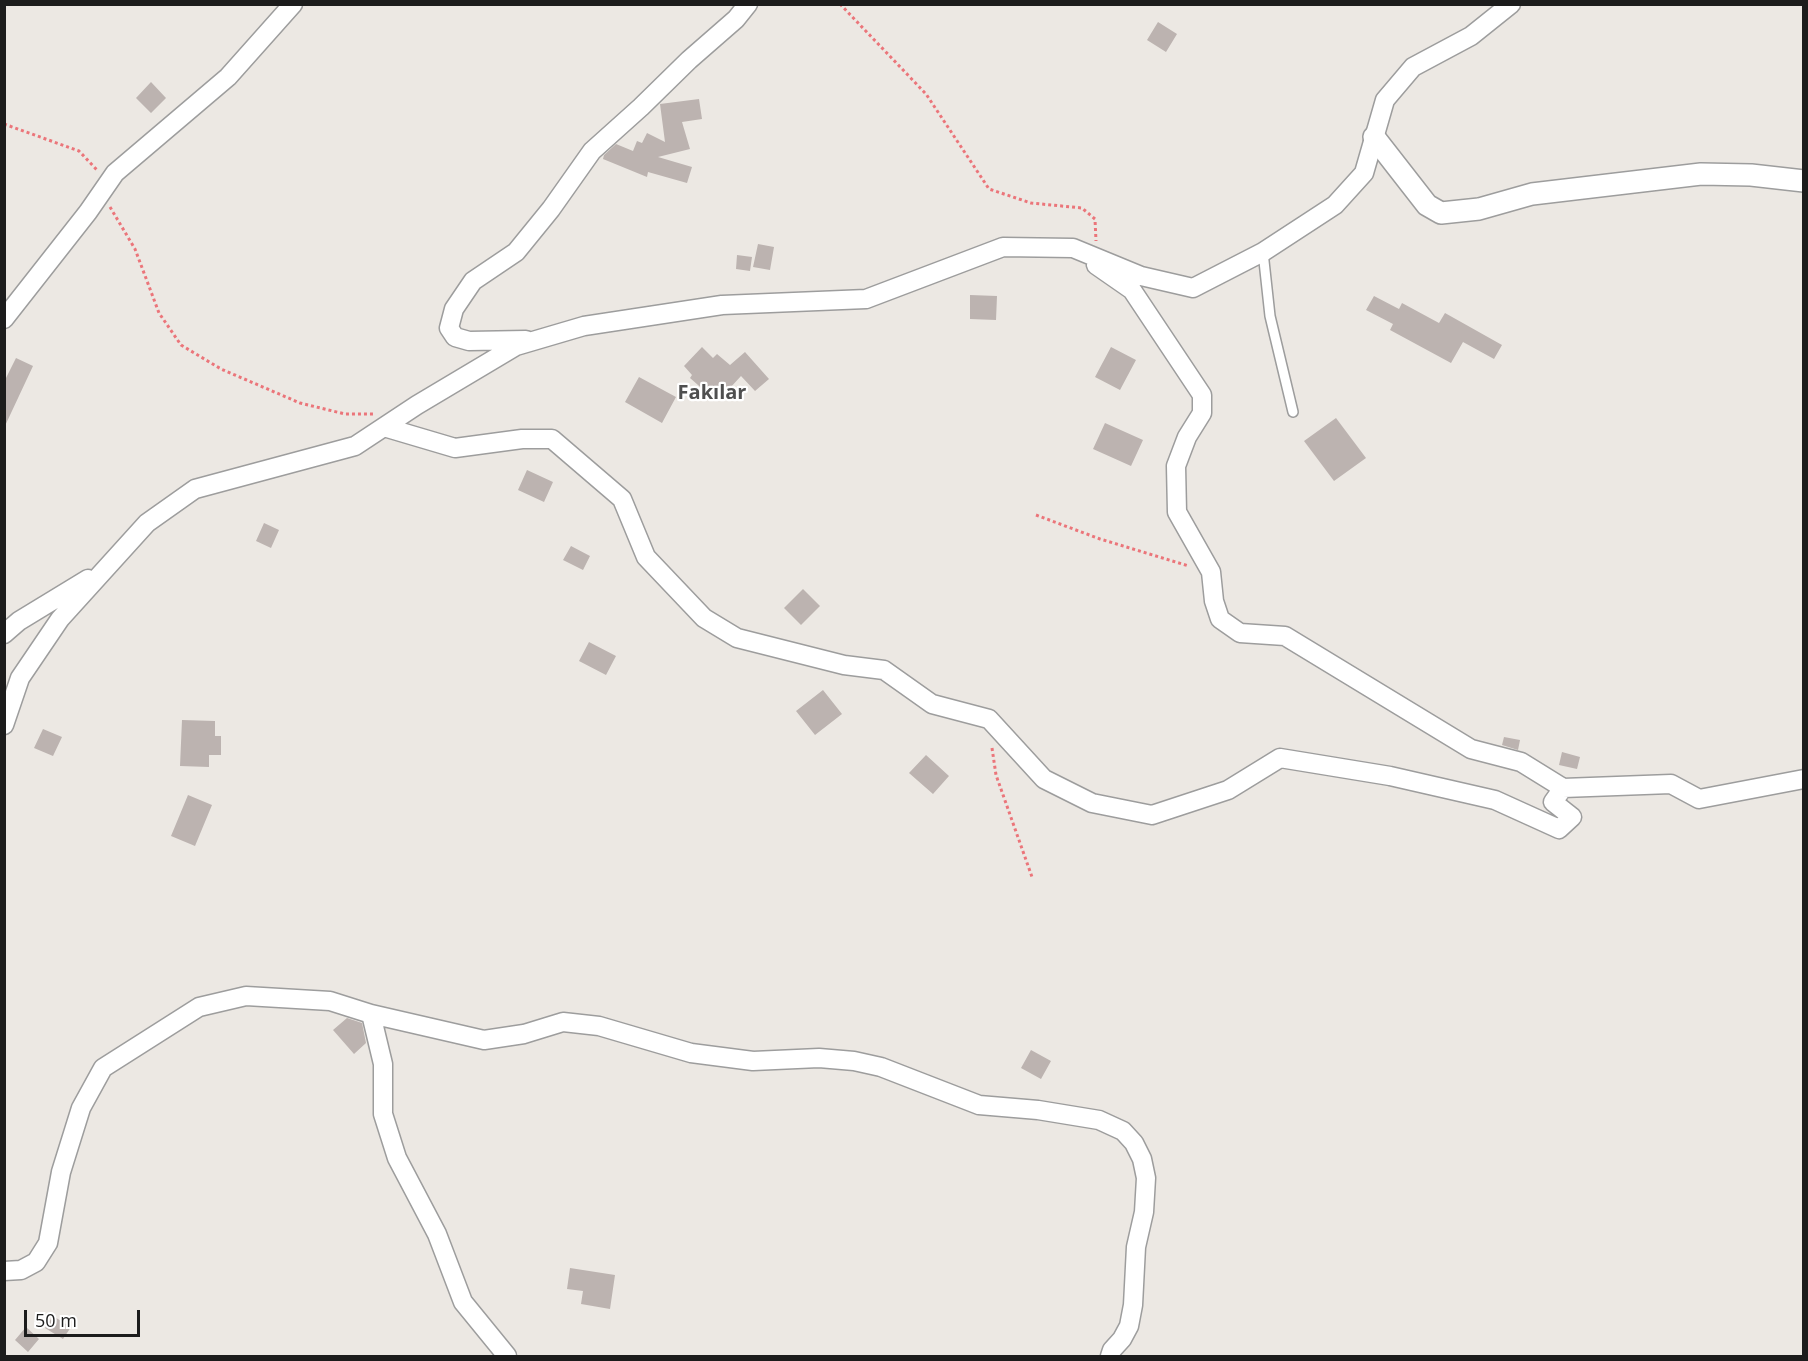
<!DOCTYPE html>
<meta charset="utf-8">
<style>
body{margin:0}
#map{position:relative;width:1808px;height:1361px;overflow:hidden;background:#ece8e3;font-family:"Open Sans",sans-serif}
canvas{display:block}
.frame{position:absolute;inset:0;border:6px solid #1c1c1c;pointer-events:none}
.scale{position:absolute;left:24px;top:1310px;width:116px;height:27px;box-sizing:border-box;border:3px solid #1c1c1c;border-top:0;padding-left:8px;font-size:18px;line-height:21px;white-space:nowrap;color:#1c1c1c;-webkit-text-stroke:4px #fff;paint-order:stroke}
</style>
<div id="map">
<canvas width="1808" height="1361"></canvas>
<div class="frame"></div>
<div class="scale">50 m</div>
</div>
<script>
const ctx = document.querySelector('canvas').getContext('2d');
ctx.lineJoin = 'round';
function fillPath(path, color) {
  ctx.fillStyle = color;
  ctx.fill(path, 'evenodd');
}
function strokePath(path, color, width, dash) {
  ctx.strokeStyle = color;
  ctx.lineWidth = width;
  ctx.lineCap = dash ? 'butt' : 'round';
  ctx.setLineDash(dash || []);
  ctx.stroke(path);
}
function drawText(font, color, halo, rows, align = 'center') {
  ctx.font = font + ' "Open Sans",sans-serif';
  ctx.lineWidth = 4.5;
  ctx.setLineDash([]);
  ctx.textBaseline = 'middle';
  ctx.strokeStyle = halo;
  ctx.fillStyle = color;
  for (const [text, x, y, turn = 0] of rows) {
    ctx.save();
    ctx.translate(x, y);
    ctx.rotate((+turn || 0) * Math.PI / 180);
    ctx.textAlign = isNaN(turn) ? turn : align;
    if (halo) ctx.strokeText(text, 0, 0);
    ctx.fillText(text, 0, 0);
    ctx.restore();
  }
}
fillPath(new Path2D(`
 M1158,22L1177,34L1166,52L1147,40Z
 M151,82L166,98L151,113L136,98Z
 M699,99L702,119L682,122L690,149L658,157L692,167L687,183L648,172L647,177L603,159L604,155L616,144L633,151L637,141L642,143L647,133L665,142L660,104Z
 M758,244L774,247L770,270L753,267Z
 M737,255L752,257L750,271L736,269Z
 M970,295L997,296L996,320L970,319Z
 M1374,296L1399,309L1402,303L1439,323L1445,313L1502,345L1494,359L1463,342L1451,363L1390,330L1393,324L1366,310Z
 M702,347L713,358L717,354L730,365L745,352L769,379L755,391L741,376L730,388L727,386L714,399L690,378L692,375L684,366Z
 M1111,347L1136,360L1120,390L1095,377Z
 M16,358L33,366L4,428V382Z
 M639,377L676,397L662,423L625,402Z
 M1336,418L1366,458L1334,481L1304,441Z
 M1105,423L1143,440L1131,466L1093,449Z
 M527,470L553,482L544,502L518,490Z
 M264,523L279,530L271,548L256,541Z
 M571,546L590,556L583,570L563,560Z
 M803,589L820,606L801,625L784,608Z
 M589,642L616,656L606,675L579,661Z
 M823,690L842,714L815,735L796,711Z
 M182,720L215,721V736H221V755H209V767L180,766Z
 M43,729L62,737L53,756L34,748Z
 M1504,737L1520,740L1518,750L1502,745Z
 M1562,752L1580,757L1577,769L1559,765Z
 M926,755L949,776L933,794L909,773Z
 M188,795L212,805L195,846L171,836Z
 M347,1018L362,1023L366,1043L354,1054L333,1030Z
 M1031,1050L1051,1061L1041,1079L1021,1068Z
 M570,1268L615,1275L610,1309L581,1304L583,1291L567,1289Z
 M53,1316L71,1327L63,1339L45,1328Z
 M26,1327L39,1339L28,1352L15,1340Z`), '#bcb3b0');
const service = new Path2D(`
 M1263,252L1270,316L1293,412`);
const minor = new Path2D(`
 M1096,265L1132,290L1202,395V413L1187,437L1176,466L1177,512L1211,572L1214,601L1220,619L1240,633L1285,636L1471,749L1521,762L1563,788L1671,784L1699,799L1804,779
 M4,319L88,212L115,173L228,77L293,4
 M526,340L469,341L455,337L449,328L454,309L473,281L516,252L551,209L592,151L641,107L689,60L736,19L748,4
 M384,427L455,448L522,439H552L622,499L646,557L704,618L737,638L844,665L884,670L932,704L989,719L1044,779L1092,803L1152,815L1228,790L1280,758L1390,776L1495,800L1559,829L1572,817L1553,802L1563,788
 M4,634L19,621L88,579
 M4,725L20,678L60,619L147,523L195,489L355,446L417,405L516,346L584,326L722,305L866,299L1003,247L1073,248L1141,276L1193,288L1263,252L1335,205L1364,173L1385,100L1413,67L1471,36L1511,4
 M371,1014L484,1040L524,1034L563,1022L599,1026L691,1053L753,1061L819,1058L854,1061L881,1067L979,1105L1038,1110L1099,1120L1123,1131L1134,1143L1142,1159L1146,1178L1144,1212L1136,1247L1133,1305L1129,1326L1122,1339L1112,1350L1110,1356
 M4,1271L21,1270L36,1262L48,1243L61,1172L81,1108L103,1068L199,1007L246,996L330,1001L371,1014L383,1064V1114L397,1158L437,1234L463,1302L507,1356`);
const tertiary = new Path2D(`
 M1374,137L1427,205L1441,213L1479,209L1532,194L1701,174L1751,175L1804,181`);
strokePath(service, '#9d9d9d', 12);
strokePath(minor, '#9d9d9d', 21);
strokePath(tertiary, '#9d9d9d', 24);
strokePath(new Path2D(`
 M840,4L926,94L989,189L1031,203L1082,208L1095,219L1096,241
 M4,124L79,151L97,170
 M110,207L135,249L159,313L181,345L221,369L300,403L345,414H373
 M1036,515L1100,539L1189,566
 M992,748L996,775L1032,877`), '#eb757a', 3, [3, 3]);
strokePath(service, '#fff', 9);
strokePath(minor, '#fff', 18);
strokePath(tertiary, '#fff', 21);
drawText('bold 20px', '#4f4f4f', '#fff', [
 ["Fakılar",712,393]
]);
</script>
